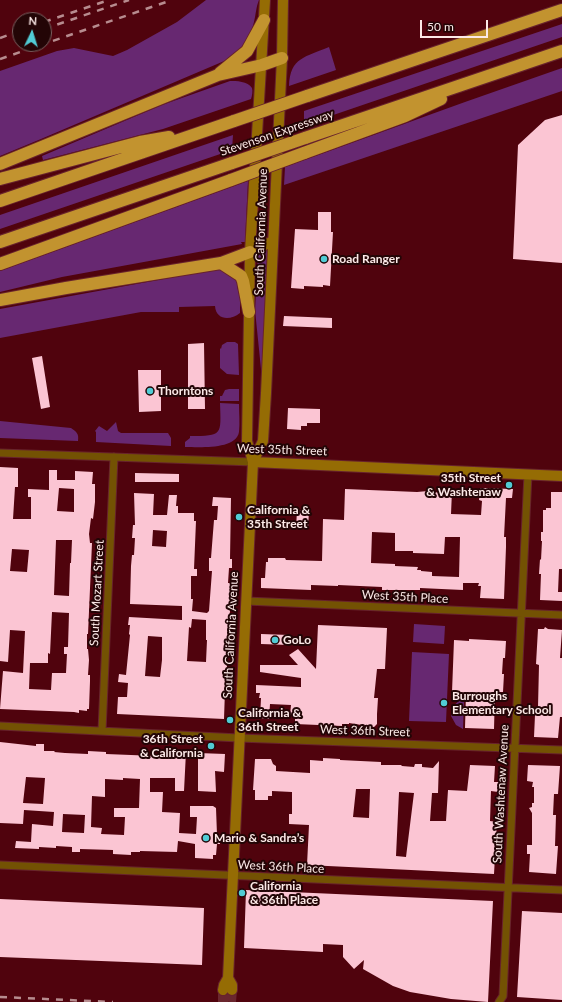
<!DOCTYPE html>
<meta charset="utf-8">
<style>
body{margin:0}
#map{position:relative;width:562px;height:1002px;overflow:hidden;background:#50030d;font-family:Lato,sans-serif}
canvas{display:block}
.north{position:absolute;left:12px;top:12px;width:40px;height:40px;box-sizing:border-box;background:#230506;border:1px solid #7a6060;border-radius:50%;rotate:4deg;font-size:11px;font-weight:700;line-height:16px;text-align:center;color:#fce9e7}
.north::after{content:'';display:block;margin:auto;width:14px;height:18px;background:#51ccd5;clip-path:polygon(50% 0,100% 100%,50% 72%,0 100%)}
.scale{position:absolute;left:420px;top:20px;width:68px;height:18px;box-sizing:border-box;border:2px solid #fce9e7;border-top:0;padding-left:5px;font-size:12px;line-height:14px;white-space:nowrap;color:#fce9e7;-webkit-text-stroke:3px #230506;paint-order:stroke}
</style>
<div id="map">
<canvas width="562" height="1002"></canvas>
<div class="north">N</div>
<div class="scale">50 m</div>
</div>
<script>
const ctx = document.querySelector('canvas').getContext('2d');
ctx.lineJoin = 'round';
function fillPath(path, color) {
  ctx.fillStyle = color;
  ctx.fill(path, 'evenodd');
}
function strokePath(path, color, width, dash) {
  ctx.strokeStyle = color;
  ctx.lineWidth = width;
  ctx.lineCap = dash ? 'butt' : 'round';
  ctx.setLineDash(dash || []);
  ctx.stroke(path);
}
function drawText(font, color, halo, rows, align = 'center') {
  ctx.font = font + ' Lato,sans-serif';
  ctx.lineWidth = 4;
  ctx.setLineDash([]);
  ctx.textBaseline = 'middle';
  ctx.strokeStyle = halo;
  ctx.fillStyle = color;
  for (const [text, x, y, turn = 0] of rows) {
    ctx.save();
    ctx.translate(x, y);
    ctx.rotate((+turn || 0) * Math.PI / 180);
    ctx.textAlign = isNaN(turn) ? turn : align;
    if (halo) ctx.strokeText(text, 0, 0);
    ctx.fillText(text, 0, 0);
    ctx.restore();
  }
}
fillPath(new Path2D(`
 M206,0H259C256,7 256,14 254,22C251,35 244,45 236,56L41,139L0,156V71L57,51L74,48L113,56L127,50L177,22Z
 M562,24V37L304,125V111Z
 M329,47L336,70L289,86C290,57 306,57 329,47Z
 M562,68V91L284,185L285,167L465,102Z
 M230,81C236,81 248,81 252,88C253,91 252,96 251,99L163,129L43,160L42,156L162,105Z
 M233,135L232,150L0,229V215Z
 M248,181L245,242H241L242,244L62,277L0,292V271Z
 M268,248L269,249L262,379L255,310L258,254Z
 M218,269L227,270L241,285L237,286L240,298V313C230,321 216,320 215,306L179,307V312H141L0,338V309Z
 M227,342H235L238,344L239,375L227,374L220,368V348L221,349L222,345Z
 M229,389H239V401H220V396H222L225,390Z
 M220,403L239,404C239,413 240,423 239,432C236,450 199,447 185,447V442L190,438V436C223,436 221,435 220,403Z
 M0,421L71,428C77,432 79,434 78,441L0,438Z
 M116,422L118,431L121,433H168L171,438V446L96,442V432L95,431L99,426L107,431Z
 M414,624L445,626L444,644L413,642Z
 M412,652L449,654L446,722L409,721Z
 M460,700H464L463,729L456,725L451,716L452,707Z`), '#672871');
fillPath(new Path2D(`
 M562,115V263L513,259L518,145L545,120Z
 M318,212H331V232H333L330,286L323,285V287L304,286V289L291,288L295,229L318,230Z
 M284,316L332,318V328L283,326Z
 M204,343L205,409H188V344Z
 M42,356L50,407L41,409L32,358Z
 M138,370H161V411L139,412Z
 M288,408L320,409V423H307V426H301V430L287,429Z
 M0,467L18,468V487H15L13,519H31V497H28V489L49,490V470H57V480H75V471L93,472L92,484H95V502L93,519L91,518L89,534L90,543H92L88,634H87V649H88L89,660L88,675H90V681L89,709H87V711L79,710V713L74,712L0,709L3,671L23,673L25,631L10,630L8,662L0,661ZM59,488L74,489V512L57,511ZM56,540H72L71,563H70L69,596L54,595ZM12,549L29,550L27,572L10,571ZM52,612L69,613L68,647H64V654H67L66,673H52L51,690L29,689L30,663H48V653L50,654Z
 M135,473L179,474V482H135Z
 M480,488L513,489L512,498H506L504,537H506V547L504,599L480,598L481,586H478L479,583H463V590L420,588V590H382V587L338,585V586L311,585V590L261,588V578H265L266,562H268V558H285L286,560L322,561L323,519L344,520L345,489L417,492L428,491L429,489L432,492L446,493L447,491H452L451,514L481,515L482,501L479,500ZM372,532L395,533V551H413V553L444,554L445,537H460L459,577L432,576V572L421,571V570H417L418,567L395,566V564L371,563Z
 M551,492H562V569H559L558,592H562V601L540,600L541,574H539L540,559L541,560L542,541H541V532H543V510H546V508H551Z
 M134,493L154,494L153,515H167L169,495H177L176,506H178V513H194V521H196L194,569H197V576H191V599H193L192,611L207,613L209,611L212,571H209V558H211L214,520H217L218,506H212L213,497L231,498L230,559H232V568H229L228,583H231L230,611L227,642V690H225L224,719L117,714L118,697H127L128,683L118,682L119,674L126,675L130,635L129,634L130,625H128L129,617L182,620V606L130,604L131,566L132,555H134L135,538H132L133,525H135ZM153,530L167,531L166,547L152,546ZM192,619L206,620V640H207L206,662L187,661L189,627L191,628ZM148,636L162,637V660L160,677L145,676Z
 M297,510H309L308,529H296Z
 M318,625L387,628L385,669H377L374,698H378L377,714V724L374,727L349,723V724H342V726L295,724V715H290L291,705L270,704L269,719L260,718L261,698H259L260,693H256V685L301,687V678L260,672V665H298L289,655L298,649L316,669Z
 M545,627L548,629L562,630L560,658H562V717H560L558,738L534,737L535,715H530L531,707H538L539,665L536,664L538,629H544Z
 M261,634L289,635V645L261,644Z
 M469,639L506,641L505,658H503L502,674H504L503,692H495L494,729L465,728L466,693L452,692L454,640L469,641Z
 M0,742L36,746V744H44V751H55L54,752L65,753L88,754V751L106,752V754L156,756H173V752H186L184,791H175V778H150V792H163L162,812L180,813L179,833L196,834L197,817H190V806H213L216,808L217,835H220V844H217L216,855H213V859L195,858V844L178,841L177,852L140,851V852H131V855L113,854V850L80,849V852H72V847L56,846V848L39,847V849L15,848L16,841L31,842L32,824L53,826L54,812L24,810L23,824L0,823ZM26,777L45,778L43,804L23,803ZM123,778L140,779L139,808H114V817H125L124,835L101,834L102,828L91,827L92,796L105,797V779L123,780ZM63,814L85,815L84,833L62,832Z
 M198,753L225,754L224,772L215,771L216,792L198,791Z
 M323,758L340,759V760L381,762V765H401L402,766L414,767L415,764H422V767L433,768L439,761L438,793H432L430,821H446L448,790L467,791L470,765L495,766L494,782H499L498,792L491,791L490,821L497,822L494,874L307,865L309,825L289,824V814H292V792L272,791V796H268V800H255V790H253L255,759H271L273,764L276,766V771L310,773V760L323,761ZM356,789H370L369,818L353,817ZM399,792L414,793L406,857L396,856Z
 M528,765L560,766L558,794H554L553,815H556L555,846H558L556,874L529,872L530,854H527V845H532V813L529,808L532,807V803H534V787H532L533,782L527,781Z
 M246,890L493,901L488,1002L451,999L410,992L393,986L363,969L364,960L354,969L343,957V945L323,944V952L244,948Z
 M0,899L204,908L202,965L0,957Z
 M522,911L562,913V1000L517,997Z`), '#fbc5d3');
strokePath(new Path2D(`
 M223,1002V990
 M231,1002L232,990`), '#6a262e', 10, [10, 5]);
const street = new Path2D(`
 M0,453L253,462
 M246,601L562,615
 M0,726L239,738L562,750
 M102,731L114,457
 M0,865L562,890
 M499,1002L503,996L528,474`);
const secondary = new Path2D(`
 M250,252L273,241
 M253,462L263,441L266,393L282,58L283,0
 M253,462L562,476
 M228,978L232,985V990
 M223,990L224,985L228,978L253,462L247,441L250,252L265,0`);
const highway = new Path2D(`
 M220,73L247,51L264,20
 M307,96L562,10
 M305,138L562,51
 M304,153L405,116L441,99
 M0,164L218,75L262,65L282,58
 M0,179L140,142L169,137
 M0,201L234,121
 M0,242L232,163
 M221,263L241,276L243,281L249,312
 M0,264L231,180
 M0,300L66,288L221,263L250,252`);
strokePath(street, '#68232c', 9);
strokePath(secondary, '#68232c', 12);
strokePath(highway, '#68232c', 14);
strokePath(street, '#735203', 7);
strokePath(secondary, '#956c04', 10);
strokePath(highway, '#c2932f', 12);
strokePath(new Path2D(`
 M44,22L109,0
 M44,29L129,0
 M0,38L20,31
 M0,59L172,0
 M0,997L113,1002`), '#b78c8f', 2.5, [7, 7]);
const highwayBridge = new Path2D(`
 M234,121L307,96
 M232,163L305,138
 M231,180L304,153`);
strokePath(highwayBridge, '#68232c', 14, []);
strokePath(highwayBridge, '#c2932f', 12);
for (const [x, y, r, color] of [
 [324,259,4,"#51ccd5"],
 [150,391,4,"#51ccd5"],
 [509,485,4,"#51ccd5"],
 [239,517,4,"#51ccd5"],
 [275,640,4,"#51ccd5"],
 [444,703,4,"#51ccd5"],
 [230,720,4,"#51ccd5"],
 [211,746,4,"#51ccd5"],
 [206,838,4,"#51ccd5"],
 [242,893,4,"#51ccd5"]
]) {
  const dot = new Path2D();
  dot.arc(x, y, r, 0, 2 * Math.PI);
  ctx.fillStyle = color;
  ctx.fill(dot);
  strokePath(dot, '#230506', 1.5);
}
drawText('12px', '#fce9e7', '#230506', [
 ["Stevenson Expressway",277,133,-19],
 ["South California Avenue",261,232,-88],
 ["West 35th Street",282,450,2],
 ["South Mozart Street",97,593,-87],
 ["West 35th Place",405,597,3],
 ["South California Avenue",231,635,-87],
 ["West 36th Street",365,731,2],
 ["South Washtenaw Avenue",501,794,-87],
 ["West 36th Place",281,867,3]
]);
drawText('bold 12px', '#fce9e7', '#230506', [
 ["Road Ranger",332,259],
 ["Thorntons",158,391],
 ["35th Street",501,478,"right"],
 ["& Washtenaw",501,492,"right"],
 ["California &",247,510],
 ["35th Street",247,524],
 ["GoLo",283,640],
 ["Burroughs",452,696],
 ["Elementary School",452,710],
 ["California &",238,713],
 ["36th Street",238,727],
 ["36th Street",203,739,"right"],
 ["& California",203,753,"right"],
 ["Mario & Sandra’s",214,838],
 ["California",250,886],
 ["& 36th Place",250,900]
], 'left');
</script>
